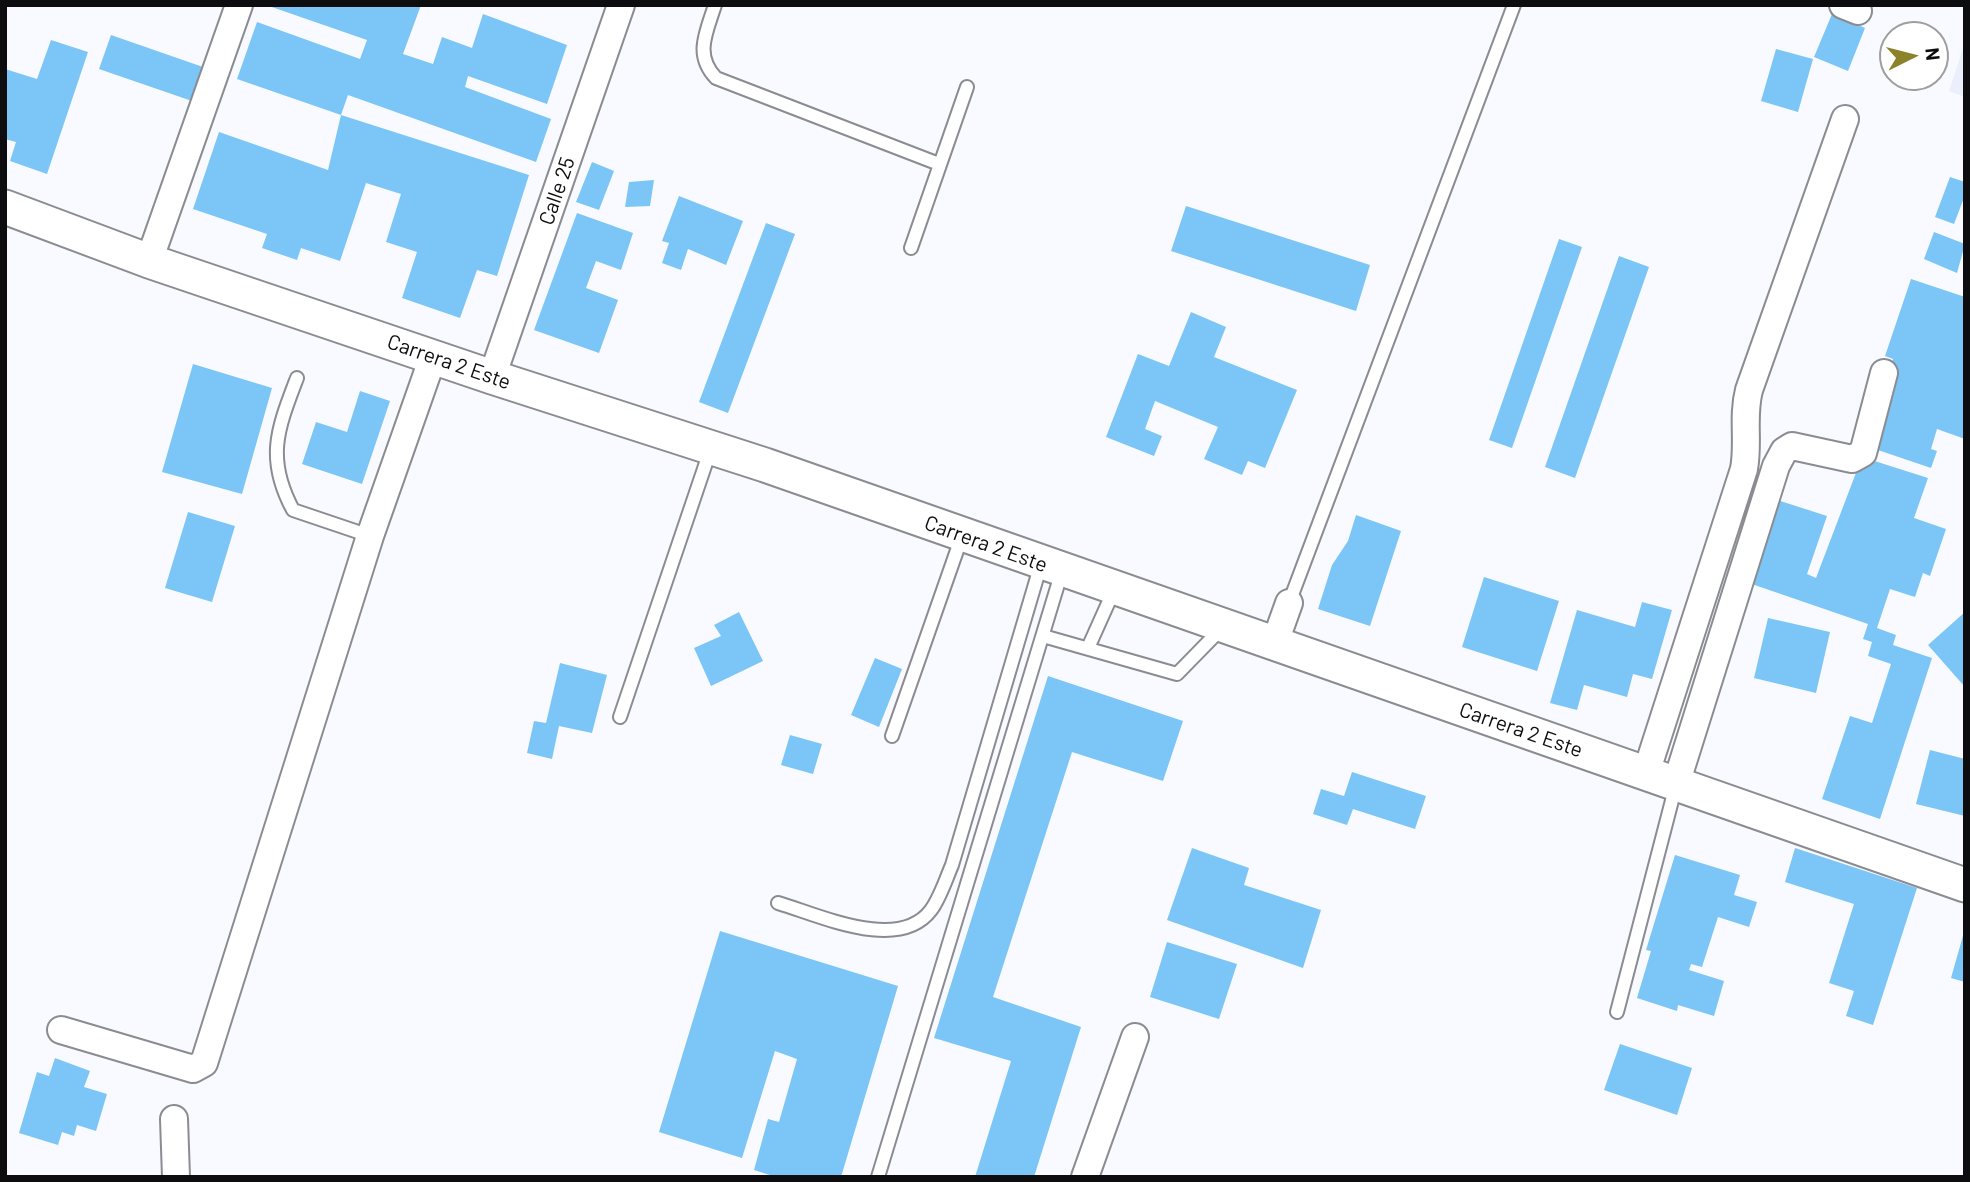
<!DOCTYPE html>
<style>
body{margin:0}
#map{position:relative;width:1970px;height:1182px;overflow:hidden;background:#f8faff;font-family:Barlow,sans-serif}
canvas{display:block}
.frame{position:absolute;inset:0;border:7px solid #0d0d0f;pointer-events:none}
.north{position:absolute;left:1879px;top:21px;width:70px;height:70px;box-sizing:border-box;background:#fff;border:2px solid #9e9e9f;border-radius:50%;rotate:84deg;font-size:19px;font-weight:700;line-height:28px;text-align:center;color:#0d0d0f}
.north::after{content:'';display:block;margin:auto;width:24px;height:32px;background:#8b8229;clip-path:polygon(50% 0,100% 100%,50% 72%,0 100%)}
</style>
<div id="map">
<canvas width="1970" height="1182"></canvas>
<div class="frame"></div>
<div class="north">N</div>
</div>
<script>
const ctx = document.querySelector('canvas').getContext('2d');
ctx.lineJoin = 'round';
function fillPath(path, color) {
  ctx.fillStyle = color;
  ctx.fill(path, 'evenodd');
}
function strokePath(path, color, width, dash) {
  ctx.strokeStyle = color;
  ctx.lineWidth = width;
  ctx.lineCap = dash ? 'butt' : 'round';
  ctx.setLineDash(dash || []);
  ctx.stroke(path);
}
function drawText(font, color, halo, rows, align = 'center') {
  ctx.font = font + ' Barlow,sans-serif';
  ctx.lineWidth = 5;
  ctx.setLineDash([]);
  ctx.textBaseline = 'middle';
  ctx.strokeStyle = halo;
  ctx.fillStyle = color;
  for (const [text, x, y, turn = 0] of rows) {
    ctx.save();
    ctx.translate(x, y);
    ctx.rotate((+turn || 0) * Math.PI / 180);
    ctx.textAlign = isNaN(turn) ? turn : align;
    if (halo) ctx.strokeText(text, 0, 0);
    ctx.fillText(text, 0, 0);
    ctx.restore();
  }
}
fillPath(new Path2D(`
 M1965,42V97L1949,91Z`), '#ebeffc');
fillPath(new Path2D(`
 M266,5H421L403,54L433,64L442,37L472,48L483,14L567,45L547,104L468,76L465,87L551,119L536,162L348,95L341,115L237,79L257,22L360,59L367,40Z
 M1832,14L1865,28L1848,71L1814,57Z
 M111,35L203,67L192,101L99,69Z
 M51,40L88,52L47,174L10,161L16,142L5,139V69L37,79Z
 M1776,49L1813,59L1798,112L1761,101Z
 M341,115L529,175L497,276L477,270L460,318L402,298L417,252L386,242L401,194L366,183L340,261L301,248L297,260L262,248L267,234L193,209L219,132L328,170Z
 M592,162L614,171L599,210L576,202Z
 M1950,177L1965,182V195L1954,224L1935,217Z
 M654,180L650,206L625,207L629,182Z
 M679,196L743,221L726,265L688,249L681,270L662,263L669,243L662,241Z
 M1186,206L1370,265L1356,311L1171,251Z
 M577,213L633,233L621,270L596,261L586,288L618,300L599,353L534,330Z
 M766,223L795,234L728,413L699,402Z
 M1934,232L1965,244L1957,273L1924,259Z
 M1559,239L1582,247L1512,448L1489,440Z
 M1619,256L1649,267L1575,478L1545,467Z
 M1911,279L1965,297V439L1937,429L1931,449L1937,451L1931,468L1872,448L1877,409L1893,359L1885,356Z
 M1191,312L1226,327L1214,357L1297,390L1265,468L1248,461L1242,475L1204,459L1218,427L1155,401L1145,429L1162,436L1154,456L1106,437L1138,354L1169,366Z
 M193,364L272,388L242,494L162,472Z
 M360,391L390,401L362,484L302,464L316,422L347,432Z
 M1862,457L1928,478L1914,518L1946,529L1930,576L1923,573L1915,597L1890,589L1877,628L1896,635L1893,645L1932,658L1880,819L1822,799L1850,716L1872,723L1891,664L1868,656L1872,642L1863,639L1868,624L1743,581L1771,498L1827,516L1807,574L1816,578Z
 M188,512L235,526L212,602L165,588Z
 M1356,515L1401,531L1370,626L1318,609L1332,565L1348,541Z
 M1484,577L1559,601L1537,671L1462,647Z
 M1642,602L1672,610L1652,679L1633,674L1627,697L1584,685L1577,710L1550,703L1577,610L1635,627Z
 M739,612L763,661L711,686L694,648L721,636L714,625Z
 M1965,612V687L1928,645Z
 M1768,618L1830,632L1816,693L1754,678Z
 M875,658L902,669L879,727L851,715Z
 M560,663L607,675L592,733L559,726L552,759L527,753L534,721L546,723Z
 M1048,676L1183,721L1163,781L1072,752L993,997L1081,1027L1034,1177H975L1011,1061L934,1038Z
 M790,735L822,744L813,774L781,765Z
 M1930,750L1965,759V816L1916,804Z
 M1352,772L1426,796L1415,829L1353,809L1347,825L1313,814L1321,789L1344,796Z
 M1192,848L1249,868L1244,885L1321,910L1303,968L1167,920Z
 M1795,848L1917,888L1873,1025L1846,1016L1854,991L1829,983L1854,904L1785,882Z
 M1675,855L1740,875L1734,895L1757,902L1749,927L1718,917L1702,967L1691,964L1689,970L1724,981L1714,1016L1678,1005L1677,1011L1637,998L1651,951L1646,950Z
 M720,931L898,986L841,1177H776L754,1170L768,1119L779,1122L797,1059L775,1051L742,1158L659,1132Z
 M1964,932H1965V982L1951,978Z
 M1167,942L1237,964L1219,1019L1150,997Z
 M1620,1044L1692,1068L1677,1115L1604,1090Z
 M55,1058L90,1071L84,1087L107,1094L96,1131L77,1125L74,1136L62,1132L58,1145L19,1133L37,1072L49,1076Z`), '#7cc5f7');
const service = new Path2D(`
 M715,5C706,33 694,55 716,78L939,164
 M911,248L967,87
 M297,378C278,428 265,458 293,510L370,536
 M1289,603L1514,5
 M1043,636L1177,674L1221,629
 M1088,648L1114,590
 M620,717L711,448
 M892,736L962,536
 M778,903C819,915 899,953 931,910C940,898 946,879 952,865L1041,564
 M1617,1012L1676,785
 M878,1177L1062,571`);
const minor = new Path2D(`
 M1843,5L1858,11
 M149,261L239,5
 M492,377L621,5
 M1274,645L1289,603
 M1646,773L1744,469C1749,442 1742,417 1749,390L1845,119
 M1676,784L1776,466L1784,451L1792,446L1852,459L1863,453L1884,373
 M61,1030L193,1069L204,1063L370,536L433,357
 M174,1119L176,1177
 M1085,1177L1135,1037`);
const tertiary = new Path2D(`
 M5,207L149,261L492,377L765,465L1965,885`);
strokePath(service, '#8a8c91', 16);
strokePath(minor, '#8a8c91', 30);
strokePath(tertiary, '#8a8c91', 37);
strokePath(service, '#fff', 12);
strokePath(minor, '#fff', 26);
strokePath(tertiary, '#fff', 33);
drawText('21px', '#0d0d0f', '#fff', [
 ["Calle 25",557,191,-71],
 ["Carrera 2 Este",449,362,19],
 ["Carrera 2 Este",986,544,20],
 ["Carrera 2 Este",1521,730,19]
]);
</script>
